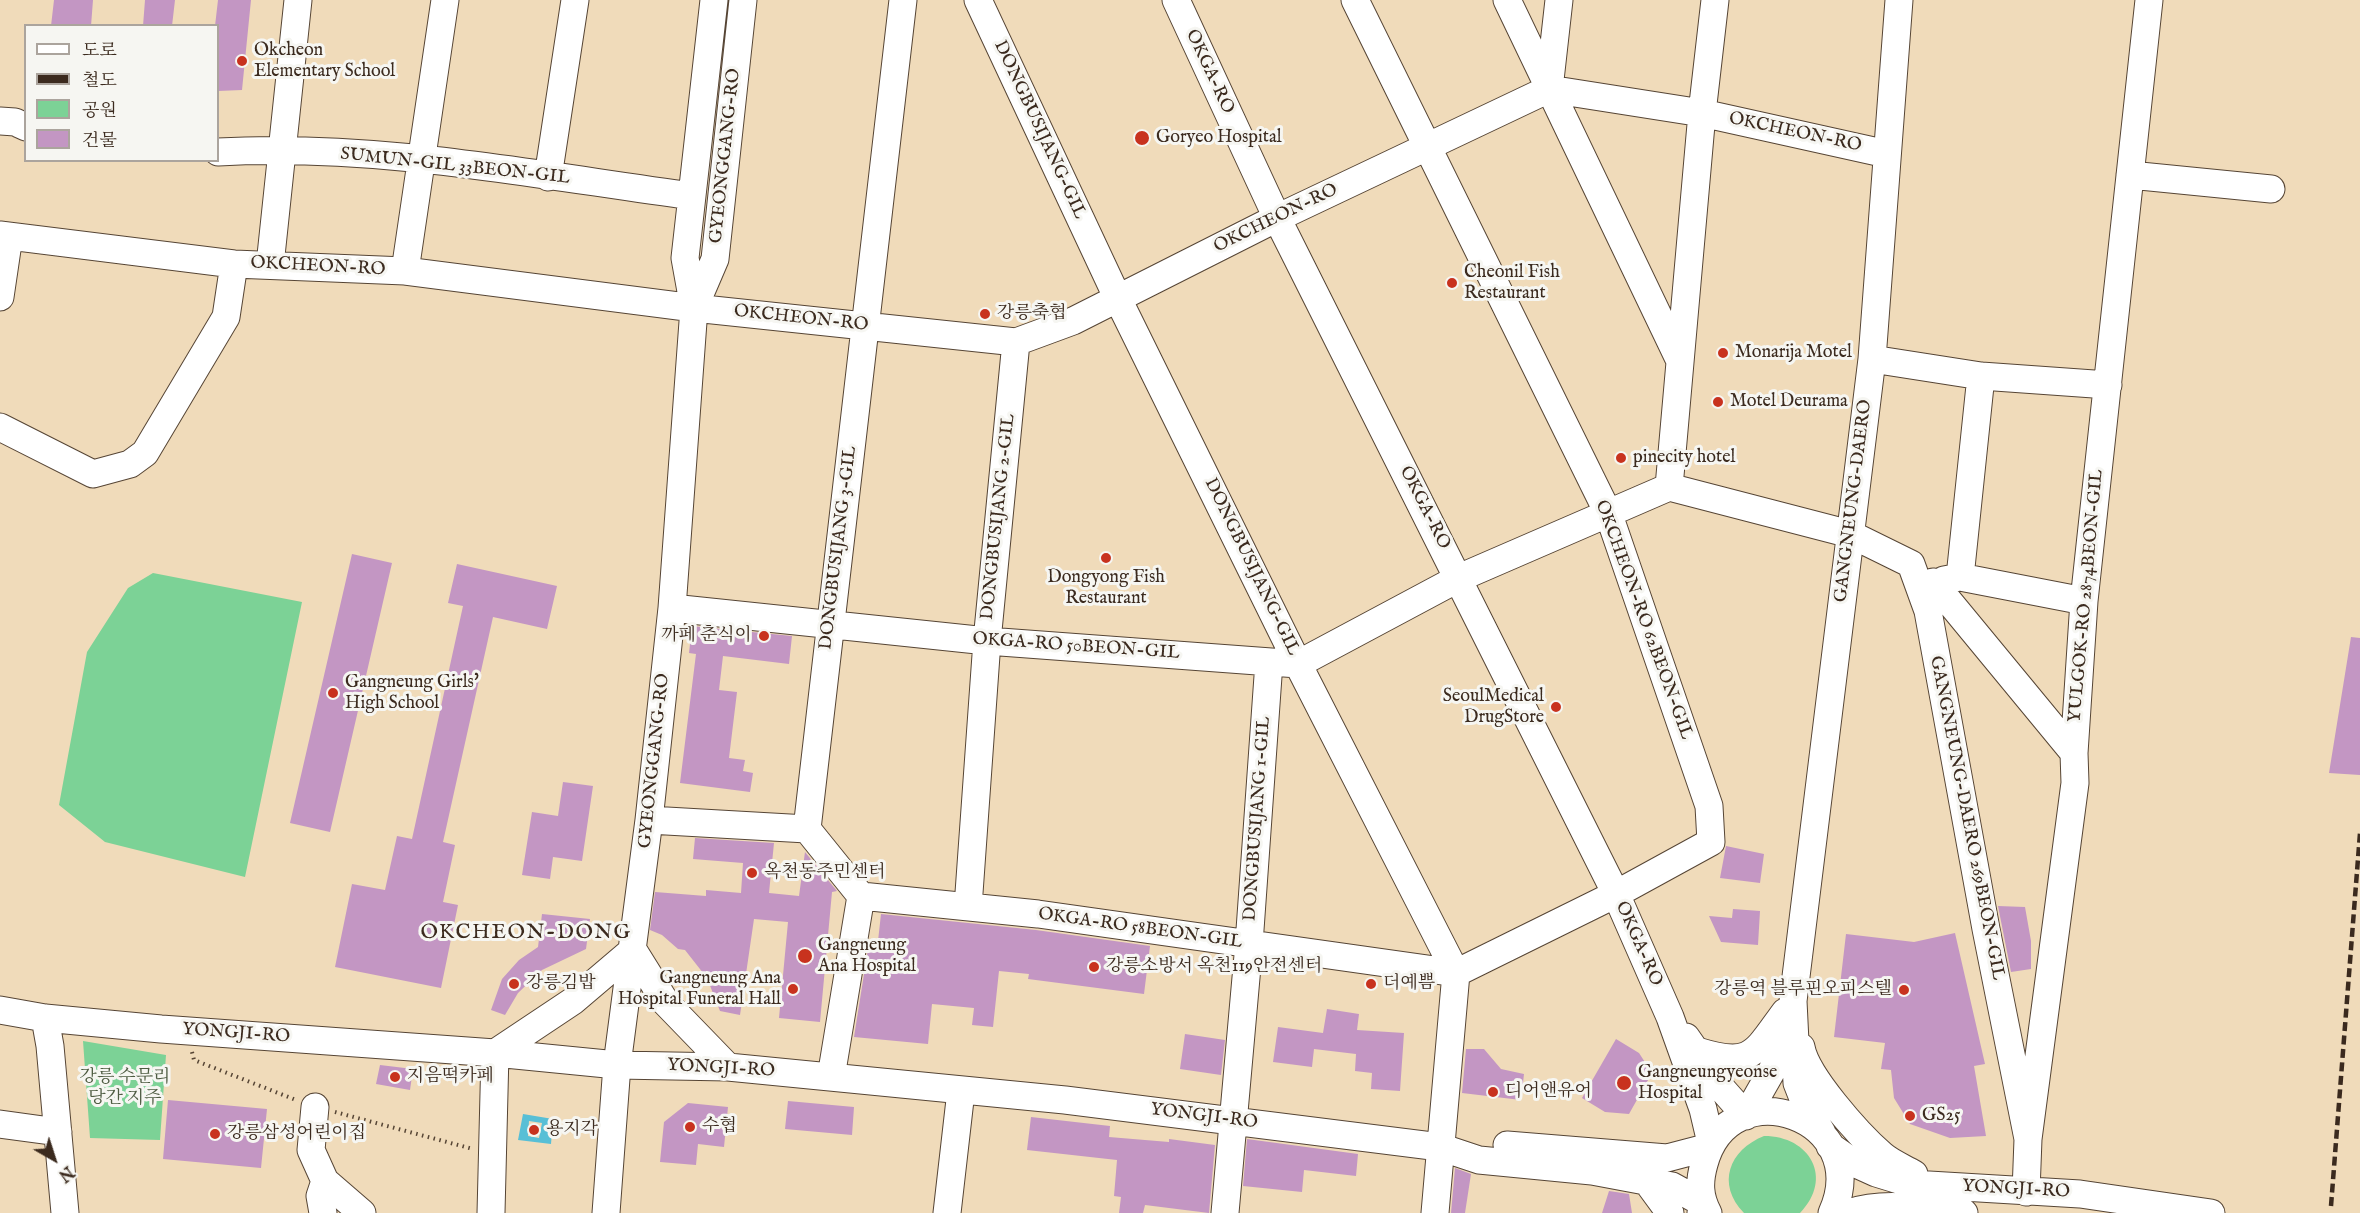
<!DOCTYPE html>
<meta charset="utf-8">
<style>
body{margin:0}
#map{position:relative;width:2360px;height:1213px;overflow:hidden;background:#f0dbba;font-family:"IM FELL English","Noto Serif KR",serif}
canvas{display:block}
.legend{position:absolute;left:24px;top:24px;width:195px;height:138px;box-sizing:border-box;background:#f6f6f2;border:2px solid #aba49d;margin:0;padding:8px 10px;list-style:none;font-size:18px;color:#3b2a1e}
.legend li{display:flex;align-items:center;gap:12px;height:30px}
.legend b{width:30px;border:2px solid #aba49d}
.north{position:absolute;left:24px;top:1129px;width:60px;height:60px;-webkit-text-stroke:4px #f6f6f2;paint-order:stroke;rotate:141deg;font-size:16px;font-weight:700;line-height:24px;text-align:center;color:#3b2a1e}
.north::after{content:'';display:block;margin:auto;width:21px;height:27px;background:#3b2a1e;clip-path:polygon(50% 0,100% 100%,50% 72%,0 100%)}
</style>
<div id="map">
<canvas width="2360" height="1213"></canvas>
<ul class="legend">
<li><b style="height:8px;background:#fff"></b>도로</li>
<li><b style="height:8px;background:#3b2a1e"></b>철도</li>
<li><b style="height:16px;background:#7cd296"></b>공원</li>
<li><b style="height:16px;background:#c396c3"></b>건물</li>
</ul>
<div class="north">N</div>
</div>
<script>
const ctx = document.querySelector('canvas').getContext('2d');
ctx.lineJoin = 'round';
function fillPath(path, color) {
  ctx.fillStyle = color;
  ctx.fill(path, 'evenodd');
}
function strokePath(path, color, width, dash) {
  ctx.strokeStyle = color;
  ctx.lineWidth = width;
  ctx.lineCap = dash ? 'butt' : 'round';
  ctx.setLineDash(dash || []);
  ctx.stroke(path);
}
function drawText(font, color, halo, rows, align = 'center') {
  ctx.font = font + ' "IM FELL English","Noto Serif KR",serif';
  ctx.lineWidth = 6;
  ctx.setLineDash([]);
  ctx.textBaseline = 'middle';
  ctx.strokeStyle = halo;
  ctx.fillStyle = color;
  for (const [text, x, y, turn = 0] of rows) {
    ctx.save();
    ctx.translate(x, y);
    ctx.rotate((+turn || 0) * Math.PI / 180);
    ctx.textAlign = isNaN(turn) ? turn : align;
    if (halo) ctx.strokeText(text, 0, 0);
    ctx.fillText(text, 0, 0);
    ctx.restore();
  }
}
fillPath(new Path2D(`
 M153,573L302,602L245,877L105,842L59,805L87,652L128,588Z
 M83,1041L166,1055L160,1140L90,1138Z
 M1764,1136C1810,1136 1834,1178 1800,1213H1744C1716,1184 1729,1150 1764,1136Z`), '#7cd296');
fillPath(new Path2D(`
 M523,1114L553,1119L551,1144L518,1140ZM529,1121L542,1123L539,1138L528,1136Z`), '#58bfd6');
fillPath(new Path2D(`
 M54,0H93L91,26H51Z
 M145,0H175L172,26H143Z
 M218,0H251L242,90L218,91V26H215Z
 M352,554L392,563L330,832L290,823Z
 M457,564L557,586L547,629L493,617L443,842L455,845L443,902L458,905L441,988L335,967L352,884L385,890L397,836L412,839L463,606L448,603Z
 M692,626L792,636L789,664L723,656L719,690L737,692L729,758L745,760L743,771L753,773L750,792L680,783L696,654L689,653Z
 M2351,637L2360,638V775L2329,773Z
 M563,782L593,786L582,861L553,857L550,879L522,875L532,812L558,816Z
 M695,838L774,843L769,893L799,896L805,852L837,891L832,892L820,1022L779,1018L788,922L754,919L740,1015L720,1011L707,978L685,950L678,949L662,935L650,930L655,892L706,896V890L741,893L743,863L693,859Z
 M1726,846L1764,854L1760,883L1720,878Z
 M1998,906L2025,907L2031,941V969L2011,972Z
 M1733,909L1760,911L1758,945L1721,942L1709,916L1732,918Z
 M542,914L590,919L586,949L542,970L518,993L505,1015L491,1010L502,979L519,960L538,947Z
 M881,914L1036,930L1150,946L1144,994L1028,979L1029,974L999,971L993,1027L972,1025L974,1008L932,1004L928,1044L854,1037L868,949L877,950Z
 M1955,933L1985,1064L1974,1066L1986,1136L1950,1138L1910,1124L1894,1098L1891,1070L1881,1069L1885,1043L1834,1037L1846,934L1914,942Z
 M1327,1009L1359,1014L1357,1030L1404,1033L1400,1091L1371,1089L1372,1073L1355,1071L1356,1054L1314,1049L1312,1067L1273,1062L1278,1027L1323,1033Z
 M1185,1034L1225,1040L1221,1075L1180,1069Z
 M1616,1039L1639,1053L1652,1073L1629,1114L1605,1112L1582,1098Z
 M1466,1049H1484L1501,1069L1524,1074L1521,1100L1462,1093Z
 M380,1065L413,1069L410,1090L376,1084Z
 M168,1100L267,1109L261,1168L163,1159Z
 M788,1101L854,1107L852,1135L785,1129Z
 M688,1103L728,1107L724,1147L698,1144L696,1165L660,1162L664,1122Z
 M1031,1117L1110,1126L1109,1137L1169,1142V1139L1215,1145L1209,1213L1145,1205L1143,1213H1119L1121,1197L1114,1196L1117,1160L1027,1150Z
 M1247,1139L1358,1154L1356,1176L1304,1170L1302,1192L1243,1186Z
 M1455,1168L1471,1174L1465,1213H1451Z
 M1609,1191L1629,1194L1632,1213H1602Z`), '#c396c3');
const minor = new Path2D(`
 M978,0L1118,299L1298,664L1456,973L1435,1213
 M1176,0L1277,218L1616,894L1670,1017L1703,1109L1711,1143
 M1507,0L1679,359
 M1549,89L1559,0
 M0,121L15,122L26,127
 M218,152C376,143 536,175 692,196
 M2130,175L2271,189
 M548,177L575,0
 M0,235L234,264L405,271L694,308L1016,342L1073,321L1277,218L1549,89L1702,113L1887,154
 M270,265L298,0
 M405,271L445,0
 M0,297L9,236
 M694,308L715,259L743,0
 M1872,359L1981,376L2108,385
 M0,427L93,474L130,464L145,453L226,317L234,264
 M1669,487L1702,113L1715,0
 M1960,577L1981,376
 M1944,580L1960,577L2084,601
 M1933,582L2074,753
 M672,608L987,641L1298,664L1459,578L1669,487L1850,534L1911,564L1928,611L1986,929L2028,1139
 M649,820L807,829
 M861,896L1038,914L1456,973L1616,894L1711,842L1709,806L1609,515L1355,0
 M968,907L987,641L1016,342
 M0,1010L45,1018L161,1029L495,1053L617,1065L728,1067L1065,1100L1440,1147L1479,1160L1592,1171L1672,1186L1703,1203L1701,1213
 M45,1018L50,1046L65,1213
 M1686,1037L1723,1090L1746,1116L1779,1058L1786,1029
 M1801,1047C1806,1076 1858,1134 1882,1155C1891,1163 1904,1168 1914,1174
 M1697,1051C1752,1068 1754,1054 1785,1012
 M831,1077L861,896L807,829L903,0
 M315,1107L311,1150L325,1181L362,1213
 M0,1124L58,1132
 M1822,1133L1806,1106L1797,1083L1793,1001L1872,359L1899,0
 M1507,1145L1667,1158L1709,1147
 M1830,1146L1854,1163L1876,1173L1912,1184L2080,1194L2211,1213
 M1648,1183L1670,1213
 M2026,1192L2028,1139L2075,783L2074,753L2084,601L2149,0
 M323,1213L320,1196L325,1181
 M491,1213L495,1053L573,1001L633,950L666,1003L728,1067
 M606,1213L617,1065L649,820L672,608L694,308L685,258L714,0
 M947,1213L961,1091
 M1225,1213L1249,944L1269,662
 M1708,1213C1699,1196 1699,1182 1704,1164C1730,1066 1875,1118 1832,1213
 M1848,1213C1889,1200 1923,1210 1964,1213`);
strokePath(minor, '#564535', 29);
strokePath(new Path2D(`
 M192,1052L194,1060L296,1100
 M335,1112L473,1149`), '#564535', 4, [1.5, 4.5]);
strokePath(minor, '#fff', 27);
strokePath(new Path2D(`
 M2331,1206L2360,833`), '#3b2a1e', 4.5, [9, 4.5]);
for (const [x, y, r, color] of [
 [242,61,6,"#c8321e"],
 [1142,138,8,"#c8321e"],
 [1452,283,6,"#c8321e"],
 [985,314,6,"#c8321e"],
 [1723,353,6,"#c8321e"],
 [1718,402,6,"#c8321e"],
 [1621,458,6,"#c8321e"],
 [1106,558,6,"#c8321e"],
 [764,636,6,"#c8321e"],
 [333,693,6,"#c8321e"],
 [1556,707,6,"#c8321e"],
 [752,873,6,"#c8321e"],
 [805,956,8,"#c8321e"],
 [1094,967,6,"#c8321e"],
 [514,984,6,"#c8321e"],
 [1371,984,6,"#c8321e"],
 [793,989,6,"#c8321e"],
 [1904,990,6,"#c8321e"],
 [395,1077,6,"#c8321e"],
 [1624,1083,8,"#c8321e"],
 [1493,1092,6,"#c8321e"],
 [1910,1116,6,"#c8321e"],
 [690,1127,6,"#c8321e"],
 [534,1130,6,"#c8321e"],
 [215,1134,6,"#c8321e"]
]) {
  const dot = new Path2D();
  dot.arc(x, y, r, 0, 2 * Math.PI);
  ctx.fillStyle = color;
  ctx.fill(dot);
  strokePath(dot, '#f6f6f2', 2);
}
drawText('18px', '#3b2a1e', '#f6f6f2', [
 ["Okcheon",254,51],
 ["Elementary School",254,72],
 ["Goryeo Hospital",1156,138],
 ["Cheonil Fish",1464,273],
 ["Restaurant",1464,294],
 ["강릉축협",997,314],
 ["Monarija Motel",1735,353],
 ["Motel Deurama",1730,402],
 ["pinecity hotel",1633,458],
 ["Dongyong Fish",1106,578,"center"],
 ["Restaurant",1106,599,"center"],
 ["까페 춘식이",752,636,"right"],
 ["Gangneung Girls'",345,683],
 ["High School",345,704],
 ["SeoulMedical",1544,697,"right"],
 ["DrugStore",1544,718,"right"],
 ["옥천동주민센터",764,873],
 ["Gangneung",818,946],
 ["Ana Hospital",818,967],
 ["강릉소방서 옥천119안전센터",1106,967],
 ["Gangneung Ana",781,979,"right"],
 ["Hospital Funeral Hall",781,1000,"right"],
 ["강릉김밥",526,984],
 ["더예쁨",1383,984],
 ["강릉역 블루핀오피스텔",1892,990,"right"],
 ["Gangneungyeonse",1638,1073],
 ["Hospital",1638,1094],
 ["지음떡카페",407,1077],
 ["디어앤유어",1505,1092],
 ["GS25",1922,1116],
 ["수협",702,1127],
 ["용지각",546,1130],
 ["강릉삼성어린이집",227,1134]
], 'left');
drawText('18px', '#3b2a1e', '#f6f6f2', [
 ["OKGA-RO",1209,72,65],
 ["DONGBUSIJANG-GIL",1039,130,65],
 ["OKCHEON-RO",1795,133,12],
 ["GYEONGGANG-RO",726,156,-84],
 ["SUMUN-GIL 33BEON-GIL",455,167,6],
 ["OKCHEON-RO",1276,219,-26],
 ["OKCHEON-RO",318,267,3],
 ["OKCHEON-RO",801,319,6],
 ["GANGNEUNG-DAERO",1854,501,-83],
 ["OKGA-RO",1424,508,63],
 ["DONGBUSIJANG 2-GIL",999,517,-84],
 ["DONGBUSIJANG 3-GIL",839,548,-83],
 ["DONGBUSIJANG-GIL",1251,567,64],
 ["YULGOK-RO 2874BEON-GIL",2087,596,-85],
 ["OKCHEON-RO 62BEON-GIL",1643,620,70],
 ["OKGA-RO 50BEON-GIL",1076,647,4],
 ["GYEONGGANG-RO",655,761,-84],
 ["GANGNEUNG-DAERO 269BEON-GIL",1966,818,79],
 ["DONGBUSIJANG 1-GIL",1258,819,-86],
 ["OKGA-RO 58BEON-GIL",1140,929,8],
 ["OKGA-RO",1638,944,66],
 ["YONGJI-RO",236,1034,4],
 ["YONGJI-RO",721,1069,3],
 ["YONGJI-RO",1204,1117,7],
 ["YONGJI-RO",2016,1190,3]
]);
drawText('18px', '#4e5c42', '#f6f6f2', [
 ["강릉 수문리",125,1078],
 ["당간 지주",125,1099]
]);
ctx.letterSpacing = '1.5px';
drawText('21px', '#3b2a1e', '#f6f6f2', [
 ["OKCHEON-DONG",526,934]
]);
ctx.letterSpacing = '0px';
</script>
